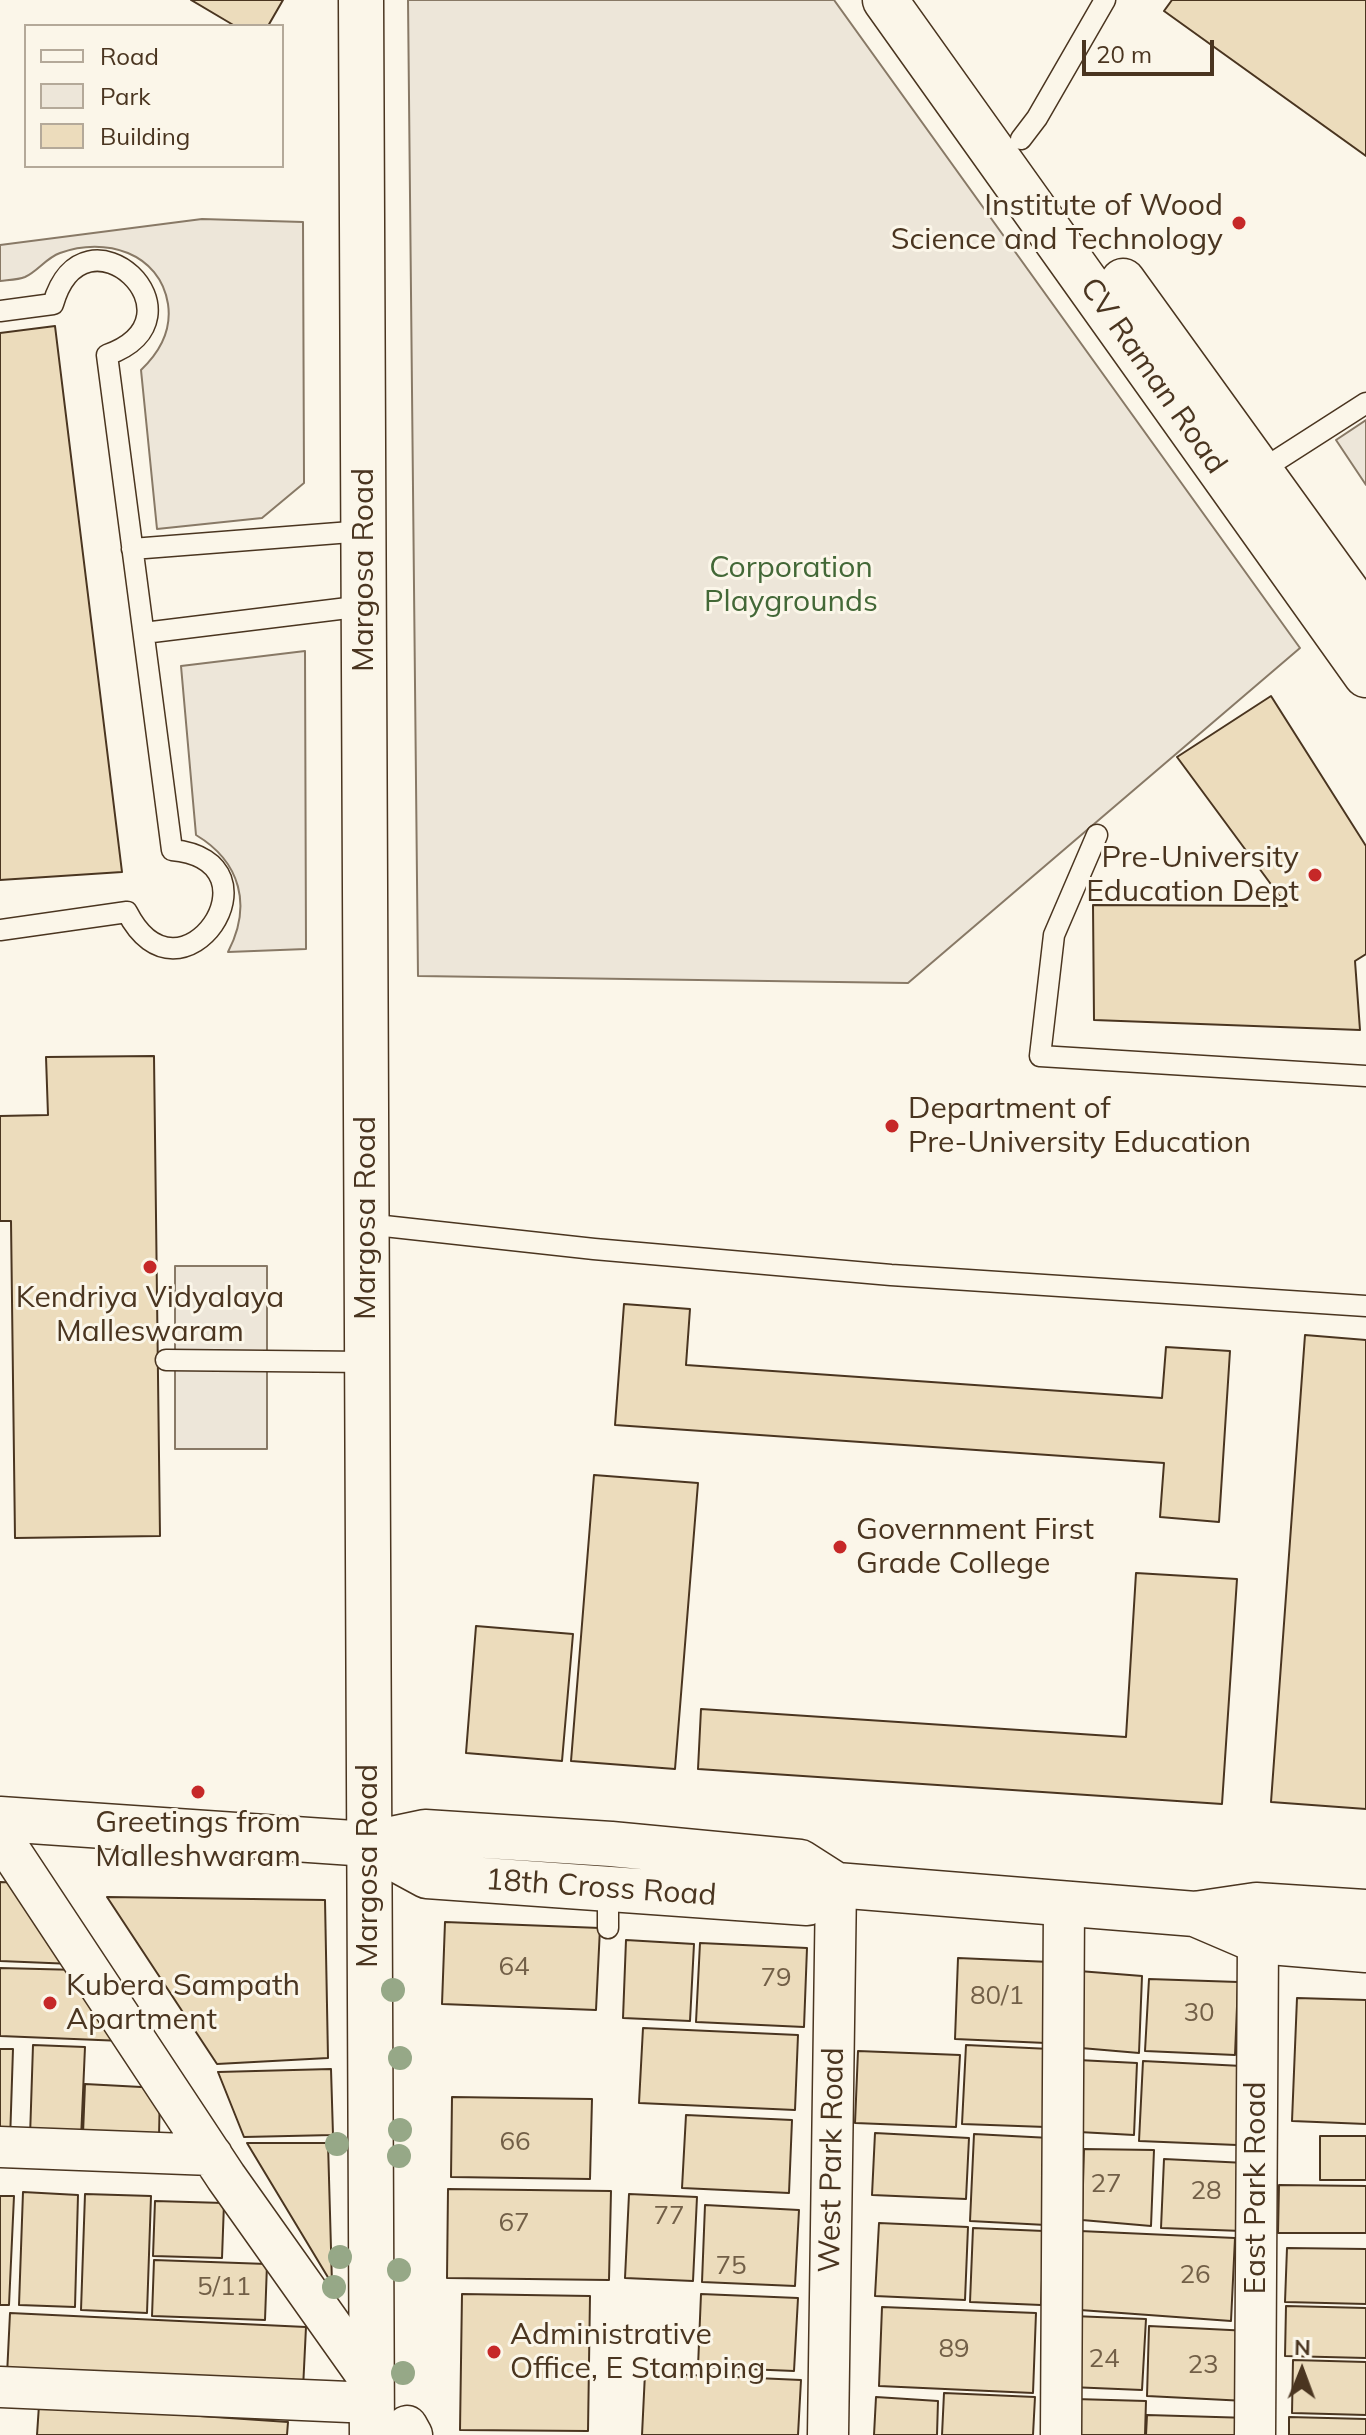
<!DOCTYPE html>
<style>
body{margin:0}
#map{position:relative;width:1366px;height:2435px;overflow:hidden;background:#fbf6e9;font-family:Mulish,sans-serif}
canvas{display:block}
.legend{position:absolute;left:24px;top:24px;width:260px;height:144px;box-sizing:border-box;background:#fbf6e9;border:2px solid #b4a999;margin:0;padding:10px 14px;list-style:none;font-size:24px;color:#4a3520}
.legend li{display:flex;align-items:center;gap:16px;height:40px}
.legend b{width:40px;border:2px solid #b4a999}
.north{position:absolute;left:1262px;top:2331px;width:80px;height:80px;-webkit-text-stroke:6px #fbf6e9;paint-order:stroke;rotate:1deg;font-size:22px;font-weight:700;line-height:32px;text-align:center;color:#4a3520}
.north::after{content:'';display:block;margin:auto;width:28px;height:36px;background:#4a3520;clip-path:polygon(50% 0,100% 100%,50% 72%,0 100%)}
.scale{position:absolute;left:1082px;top:40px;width:132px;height:36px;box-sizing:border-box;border:4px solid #4a3520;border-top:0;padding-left:10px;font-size:24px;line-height:28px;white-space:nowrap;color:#4a3520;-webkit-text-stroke:6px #fbf6e9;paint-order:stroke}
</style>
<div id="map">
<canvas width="1366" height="2435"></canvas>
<ul class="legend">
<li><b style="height:10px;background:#fbf6e9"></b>Road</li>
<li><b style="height:22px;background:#ede6d9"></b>Park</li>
<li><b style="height:22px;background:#ecdcbc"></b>Building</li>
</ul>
<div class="north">N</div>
<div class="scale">20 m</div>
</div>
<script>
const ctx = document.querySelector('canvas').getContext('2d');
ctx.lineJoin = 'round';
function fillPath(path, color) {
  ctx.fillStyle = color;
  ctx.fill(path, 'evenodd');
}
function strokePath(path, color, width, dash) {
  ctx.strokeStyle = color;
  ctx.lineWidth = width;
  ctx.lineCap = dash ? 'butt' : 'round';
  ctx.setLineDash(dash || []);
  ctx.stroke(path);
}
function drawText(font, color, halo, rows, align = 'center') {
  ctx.font = font + ' Mulish,sans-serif';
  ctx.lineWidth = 6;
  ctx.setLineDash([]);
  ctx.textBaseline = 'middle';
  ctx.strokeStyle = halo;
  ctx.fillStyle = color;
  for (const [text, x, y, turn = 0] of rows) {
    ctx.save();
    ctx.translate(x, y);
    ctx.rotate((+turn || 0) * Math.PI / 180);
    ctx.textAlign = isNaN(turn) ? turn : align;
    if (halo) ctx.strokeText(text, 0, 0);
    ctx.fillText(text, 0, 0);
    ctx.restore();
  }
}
const green = new Path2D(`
 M408,0H834L1300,648L908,983L418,976Z
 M202,219L303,222L304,483L262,518L157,529L141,370C160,352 172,331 168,304C160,253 105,236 60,253C46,258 38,271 25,277C18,280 7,280 0,281V245Z
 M1366,420V485L1336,440Z
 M305,651L306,949L228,952C252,906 241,862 196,835L181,666Z
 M175,1266H267V1449H175Z`);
fillPath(green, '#ede6d9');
strokePath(green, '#887966', 2);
const building = new Path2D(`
 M191,0H283L268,26H235Z
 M1172,0H1366V156L1164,11Z
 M55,326L122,872L0,880V333Z
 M1271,696L1366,846V954L1355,961L1360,1030L1094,1020L1093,905L1287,906L1177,757Z
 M154,1056L160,1536L15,1538L11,1221H0V1116L48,1115L46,1057Z
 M624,1304L690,1309L686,1365L1162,1398L1166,1347L1230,1351L1219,1522L1160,1517L1164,1463L615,1425Z
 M1305,1335L1366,1340V1809L1271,1802Z
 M594,1475L698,1483L675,1769L571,1761Z
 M1136,1573L1237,1579L1222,1804L698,1769L701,1709L1126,1737Z
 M476,1626L573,1634L562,1761L466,1753Z
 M0,1882L24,1883L73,1964L0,1961Z
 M107,1897L325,1900L328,2058L217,2064Z
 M445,1922L600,1928L596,2010L442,2004Z
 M626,1940L694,1944L690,2021L623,2018Z
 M700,1943L807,1948L804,2027L696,2022Z
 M958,1958L1050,1962L1046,2043L955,2039Z
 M0,1968L79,1970L123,2041L0,2036Z
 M1079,1971L1142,1976L1139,2053L1081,2048Z
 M1149,1979L1238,1982L1235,2055L1145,2051Z
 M1297,1998L1366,2000V2124L1292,2121Z
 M643,2028L798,2035L795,2110L639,2103Z
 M33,2045L85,2047L81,2139L30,2137Z
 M966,2045L1050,2049L1046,2127L962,2124Z
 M0,2049H13L10,2141L0,2140Z
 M858,2051L960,2055L956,2127L855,2123Z
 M1078,2060L1137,2063L1134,2135L1079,2132Z
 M1143,2061L1242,2066L1237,2145L1139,2141Z
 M331,2069L333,2135L244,2137L218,2072Z
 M85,2084L160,2088L159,2137L83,2134Z
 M452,2097L592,2099L590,2179L451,2177Z
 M686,2115L792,2120L789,2193L682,2188Z
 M875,2133L969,2138L966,2199L872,2195Z
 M974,2134L1050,2138L1046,2225L970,2221Z
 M1320,2136H1366V2180H1320Z
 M247,2143H328L332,2284Z
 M1084,2149L1154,2150L1151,2226L1082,2220Z
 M1164,2159L1246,2163L1242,2231L1161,2228Z
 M1279,2185L1366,2186V2233H1278Z
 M448,2189L611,2191L609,2280L447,2278Z
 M23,2192L78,2195L75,2307L19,2305Z
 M85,2194L151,2196L147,2313L81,2310Z
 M629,2194L697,2197L693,2281L625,2278Z
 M0,2196H14L9,2305H0Z
 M155,2201L224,2203L222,2258L153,2256Z
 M705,2205L799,2210L795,2286L702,2282Z
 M879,2223L968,2227L965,2300L875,2296Z
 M973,2228L1044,2231L1041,2305L970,2302Z
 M1080,2231L1235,2238L1231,2321L1080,2310Z
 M1287,2248L1366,2249V2304L1285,2302Z
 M154,2260L267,2264L265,2320L152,2316Z
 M462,2294L590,2296L588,2431L460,2430Z
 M701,2294L798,2298L794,2371L698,2367Z
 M1286,2306L1366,2308V2358L1285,2356Z
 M882,2307L1036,2313L1033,2393L879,2386Z
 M10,2313L306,2327L303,2389L7,2375Z
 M1073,2316L1146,2319L1142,2390L1070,2387Z
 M1149,2326L1250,2331L1246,2401L1147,2396Z
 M1293,2360L1366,2362V2415L1292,2413Z
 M645,2373L801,2380L798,2435H642Z
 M944,2393L1035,2397L1033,2435H942Z
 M876,2397L938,2401L937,2435H874Z
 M1075,2399L1146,2401L1145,2435H1074Z
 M39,2405L288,2422L287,2435H37Z
 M1147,2415L1250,2418V2435H1146Z
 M1289,2417L1366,2419V2435H1289Z`);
fillPath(building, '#ecdcbc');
strokePath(building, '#4a3520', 2);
const lane = new Path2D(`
 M1021,139L1037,118L1105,0
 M0,311L53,304C84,197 212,317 107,355L172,850C287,861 181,1017 127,912L0,930
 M1260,471L1366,403
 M132,549L364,531
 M144,633L364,606
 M1097,835L1054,935L1040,1056L1366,1076
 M366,1224L594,1249L891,1275L1366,1306
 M166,1360L366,1362
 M608,1928V1888`);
const street = new Path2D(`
 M0,1835L226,2177L372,2383
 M0,2147L212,2155
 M0,2387L372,2403
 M407,2426L412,2435
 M828,2435L836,1885
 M1061,2435L1064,1904
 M1255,2435L1258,1941`);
const secondary = new Path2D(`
 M0,1819L368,1844L425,1832L611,1844L800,1862L836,1885L1195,1914L1256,1905L1366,1912
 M368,1844L427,1876L807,1903L836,1885
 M1195,1914L1258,1941L1366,1950`);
const primary = new Path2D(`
 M361,0L372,2435
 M885,0L1366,675
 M1123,281L1366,618`);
strokePath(lane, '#4a3520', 23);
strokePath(street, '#4a3520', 43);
strokePath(secondary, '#4a3520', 47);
strokePath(primary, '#4a3520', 47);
strokePath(lane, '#fbf6e9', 20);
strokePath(street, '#fbf6e9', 40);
strokePath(secondary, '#fbf6e9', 44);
strokePath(primary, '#fbf6e9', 44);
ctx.fillStyle = '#96a887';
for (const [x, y] of [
 [393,1990],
 [400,2058],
 [400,2130],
 [337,2144],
 [399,2156],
 [340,2257],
 [399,2270],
 [334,2287],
 [403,2373]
]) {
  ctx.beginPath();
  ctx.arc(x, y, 12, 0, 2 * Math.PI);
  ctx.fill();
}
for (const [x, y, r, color] of [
 [1239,223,8,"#c62828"],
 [1315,875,8,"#c62828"],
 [892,1126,8,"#c62828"],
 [150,1267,8,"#c62828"],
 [840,1547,8,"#c62828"],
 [198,1792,8,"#c62828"],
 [50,2003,8,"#c62828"],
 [494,2352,8,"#c62828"]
]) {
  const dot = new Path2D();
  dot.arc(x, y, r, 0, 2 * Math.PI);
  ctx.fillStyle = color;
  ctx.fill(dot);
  strokePath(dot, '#fbf6e9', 3);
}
drawText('26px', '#725f47', null, [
 ["64",514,1967],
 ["79",776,1978],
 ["80/1",997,1996],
 ["30",1199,2013],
 ["66",515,2142],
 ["27",1106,2184],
 ["28",1206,2191],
 ["77",669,2216],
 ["67",514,2223],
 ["75",731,2266],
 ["26",1195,2275],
 ["5/11",224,2287],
 ["89",954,2349],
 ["24",1104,2359],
 ["23",1203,2365]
]);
drawText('30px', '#4a3520', '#fbf6e9', [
 ["Institute of Wood",1223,206,"right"],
 ["Science and Technology",1223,240,"right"],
 ["Pre-University",1299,858,"right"],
 ["Education Dept",1299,892,"right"],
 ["Department of",908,1109],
 ["Pre-University Education",908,1143],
 ["Kendriya Vidyalaya",150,1298,"center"],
 ["Malleswaram",150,1332,"center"],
 ["Government First",856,1530],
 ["Grade College",856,1564],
 ["Greetings from",198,1823,"center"],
 ["Malleshwaram",198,1857,"center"],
 ["Kubera Sampath",66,1986],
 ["Apartment",66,2020],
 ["Administrative",510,2335],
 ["Office, E Stamping",510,2369]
], 'left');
drawText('30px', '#4a3520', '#fbf6e9', [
 ["CV Raman Road",1153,376,55],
 ["Margosa Road",364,570,-90],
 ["Margosa Road",366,1218,-90],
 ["Margosa Road",368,1866,-90],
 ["18th Cross Road",601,1888,4],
 ["West Park Road",832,2160,-89],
 ["East Park Road",1256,2188,-90]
]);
drawText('30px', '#436837', '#fbf6e9', [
 ["Corporation",791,568],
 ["Playgrounds",791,602]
]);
</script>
